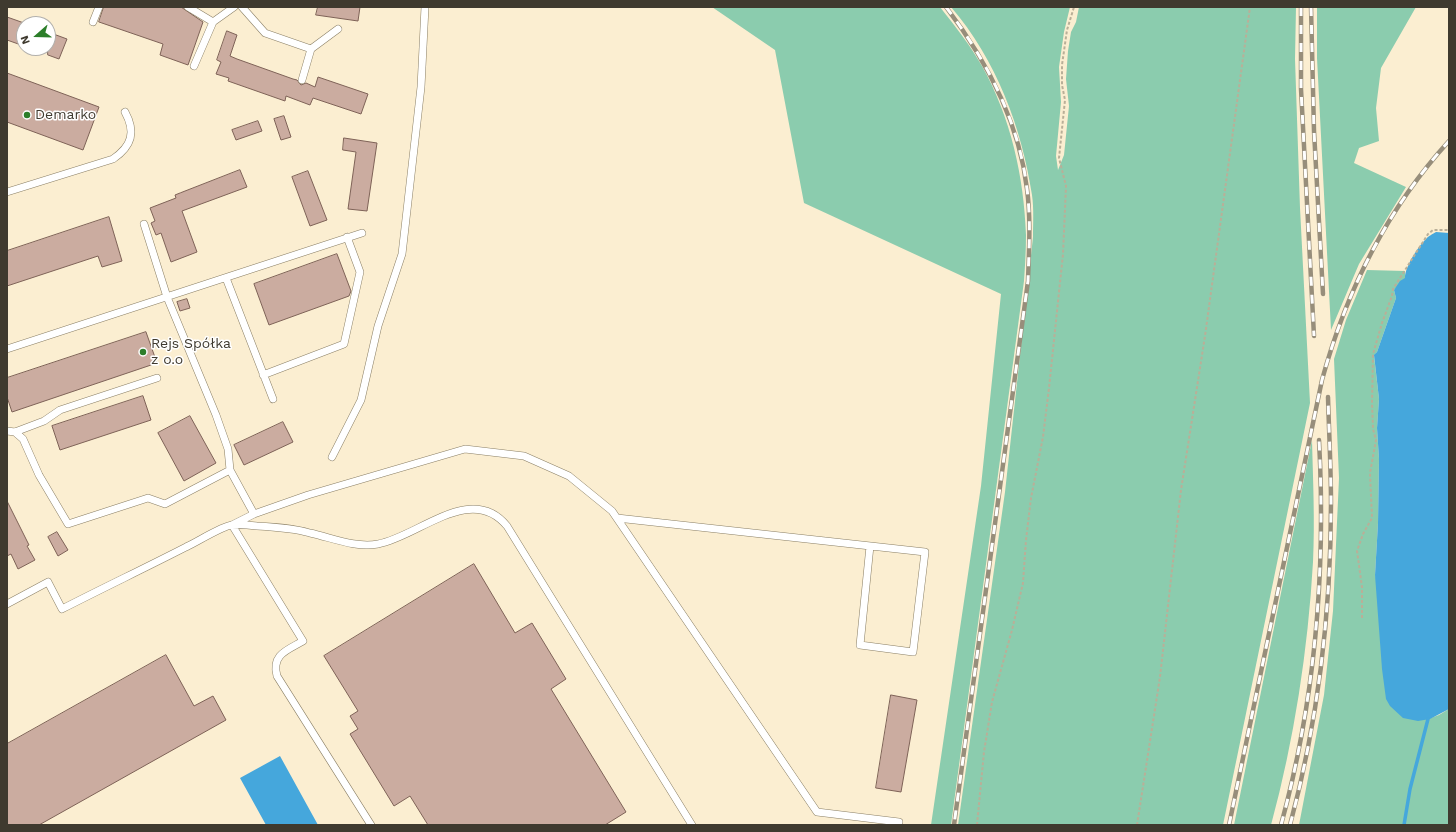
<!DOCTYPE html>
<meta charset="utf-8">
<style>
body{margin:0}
#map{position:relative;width:1456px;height:832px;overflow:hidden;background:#fbeed1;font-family:"Work Sans",sans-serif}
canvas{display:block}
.frame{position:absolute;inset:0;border:8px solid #3f3a2f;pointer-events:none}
.north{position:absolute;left:16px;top:16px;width:40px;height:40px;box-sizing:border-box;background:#fff;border:1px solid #b2b0ac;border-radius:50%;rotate:250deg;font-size:11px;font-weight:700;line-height:16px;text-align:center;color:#3f3a2f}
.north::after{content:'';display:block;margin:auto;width:14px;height:18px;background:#2c7e2a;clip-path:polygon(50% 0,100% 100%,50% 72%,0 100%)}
</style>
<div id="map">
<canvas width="1456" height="832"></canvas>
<div class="frame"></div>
<div class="north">N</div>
</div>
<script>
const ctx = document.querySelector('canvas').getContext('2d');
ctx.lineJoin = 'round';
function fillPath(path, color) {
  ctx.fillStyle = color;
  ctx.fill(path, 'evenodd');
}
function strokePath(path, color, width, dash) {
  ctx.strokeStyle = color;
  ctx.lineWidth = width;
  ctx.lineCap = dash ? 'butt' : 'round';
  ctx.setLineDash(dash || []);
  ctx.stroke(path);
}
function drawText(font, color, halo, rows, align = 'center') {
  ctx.font = font + ' "Work Sans",sans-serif';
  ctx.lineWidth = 3;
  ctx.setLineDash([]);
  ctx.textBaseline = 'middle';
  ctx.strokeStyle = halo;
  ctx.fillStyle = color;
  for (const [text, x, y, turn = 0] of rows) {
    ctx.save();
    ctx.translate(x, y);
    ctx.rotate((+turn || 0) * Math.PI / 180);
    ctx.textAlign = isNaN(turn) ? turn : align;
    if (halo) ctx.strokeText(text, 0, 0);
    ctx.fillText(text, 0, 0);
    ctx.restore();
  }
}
fillPath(new Path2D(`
 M712,7H940C955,26 970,45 982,66C1011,118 1024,177 1026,235C1026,251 1025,266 1024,281L951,825H931L981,486L1001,294L804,203L775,50Z
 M951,7H1070L1064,32L1059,67L1061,102L1056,156L1058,170L1064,155L1069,106L1066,79L1068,51L1071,32L1076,22L1079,7H1296L1295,59L1300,208L1310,403L1223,825H958L1005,492L1033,237C1033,224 1034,209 1032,195C1022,128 996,59 951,7Z
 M1317,7H1416L1381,68L1376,108L1379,141L1359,148L1354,163L1406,187L1359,264L1331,330L1317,58Z
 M1367,270L1405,271V279L1394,290L1396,298L1377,352L1374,356L1379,399L1377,428L1379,459L1378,523L1375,575L1428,719L1439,715L1449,709V825H1299L1324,695L1333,611L1339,478L1334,359L1346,320Z
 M1312,440C1313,481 1315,521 1313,562C1308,650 1294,740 1271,825H1234Z`), '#8bccae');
fillPath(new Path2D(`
 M1436,232L1449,233V709L1430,719L1418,721L1403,718L1390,706L1386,699L1382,669L1375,575L1378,523L1379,459L1377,428L1379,399L1374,355L1377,352L1396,298L1394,290L1400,281L1405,278C1405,267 1417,248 1426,239C1428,236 1433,234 1436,232Z
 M280,756L318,825H266L240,778Z`), '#45a7dc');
strokePath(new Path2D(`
 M1404,825L1410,789L1428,719`), '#45a7dc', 3.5);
const building = new Path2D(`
 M104,7H181L203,22L188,65L160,55L163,44L99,22Z
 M318,7H360L358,21L316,15Z
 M7,17L24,23V46L7,40Z
 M227,31L237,35L230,56L237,59L293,79L297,80L301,85L306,83L315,87L318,77L368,94L361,114L313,98L310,105L286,96L285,101L228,81L229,78L216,74L221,62L217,60Z
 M48,32L67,39L59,59L48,55Z
 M7,73L99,107L83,150L7,122Z
 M284,116L291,137L281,140L274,119Z
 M258,121L262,131L236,140L232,130Z
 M344,138L377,143L367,211L348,209L356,152L343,150Z
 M240,170L247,187L182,211L197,252L171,262L161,233L156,235L151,223L155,221L150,208L176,198L175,195L180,193Z
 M308,171L327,220L310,226L292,177Z
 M109,217L122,261L102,267L98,256L7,286V251Z
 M337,254L351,291L349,296L269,325L254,284Z
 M187,299L190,308L180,311L177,302Z
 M146,332L157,363L12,412L7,397V378Z
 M143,396L151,420L60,450L52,426Z
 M190,416L216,463L184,481L158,433Z
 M283,422L293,442L244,465L234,445Z
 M7,501L29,545L27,546L35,560L18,569L11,554L7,556Z
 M57,532L68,550L58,556L48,537Z
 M474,564L515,633L532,623L566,679L551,689L626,812L605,825H428L410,796L394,806L350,734L358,729L350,716L358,711L324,656Z
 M166,655L194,706L213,696L226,720L39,825H7V744Z
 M891,695L917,700L901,792L876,788Z`);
fillPath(building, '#cbaca0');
strokePath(building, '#7e6257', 1);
const lane = new Path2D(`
 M188,7L213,22L234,7
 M242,7L265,33L311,49
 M93,22L99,7
 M194,66L213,22
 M302,80L311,49L338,29
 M7,192L113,159C132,146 136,132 125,112
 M226,278L273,399
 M7,349L362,233
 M263,375L344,344L360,272L347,237
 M7,431L15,432L44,421L60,410L157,378
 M15,432L23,439L39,475L68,524L148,498L165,504L230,470L228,449L216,415L167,297L144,224
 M332,457L361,400L378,326L402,254L421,87L425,7
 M230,470L254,514
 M617,518L925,552L913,652L860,645L870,546
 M7,604L48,582L62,609C103,588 145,568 186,547C197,542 222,526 232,525C240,524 249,525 257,526C275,527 293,528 310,533C333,538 355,548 378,544C418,537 471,482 507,526L692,825
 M371,825L277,676C271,654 288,650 303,641L232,525L254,514L308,495L465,449L524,456L569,476L612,511L817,812L899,822`);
strokePath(lane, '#8a7f65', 8);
strokePath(new Path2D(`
 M1362,618V587L1357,551L1363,534L1372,518L1370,473L1376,440L1373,429L1372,403L1373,354L1382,323L1392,296L1393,289L1428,234L1433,230H1449
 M977,825L984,752L992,702L1012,630L1023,583L1026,540L1031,498L1043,437L1049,388L1063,254L1066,186L1059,158L1065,100L1062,85V65L1067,30L1074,7
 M1137,825L1160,677L1181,490L1205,336L1250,7`), '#b9af98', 2, [3, 2]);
strokePath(lane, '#fff', 7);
const rail = new Path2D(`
 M946,7C987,61 1019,121 1027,189C1031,219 1029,250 1028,281L954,825
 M1301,7V89L1314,336
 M1311,7L1314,131L1323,294
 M1229,825L1322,380C1346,292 1387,209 1449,141
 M1281,825C1315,701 1326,569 1319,440
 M1290,825C1318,721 1331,611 1331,503C1331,468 1329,433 1328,397`);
strokePath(rail, '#978e7b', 4.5);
strokePath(rail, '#fff', 3, [9]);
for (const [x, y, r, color] of [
 [27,115,4,"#2c7e2a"],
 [143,352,4,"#2c7e2a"]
]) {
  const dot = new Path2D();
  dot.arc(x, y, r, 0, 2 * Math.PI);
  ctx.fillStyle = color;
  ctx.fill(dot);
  strokePath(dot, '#fff', 1.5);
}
drawText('14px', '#3f3a2f', '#fff', [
 ["Demarko",35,115],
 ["Rejs Spółka",151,344],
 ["z o.o",151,360]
], 'left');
</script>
